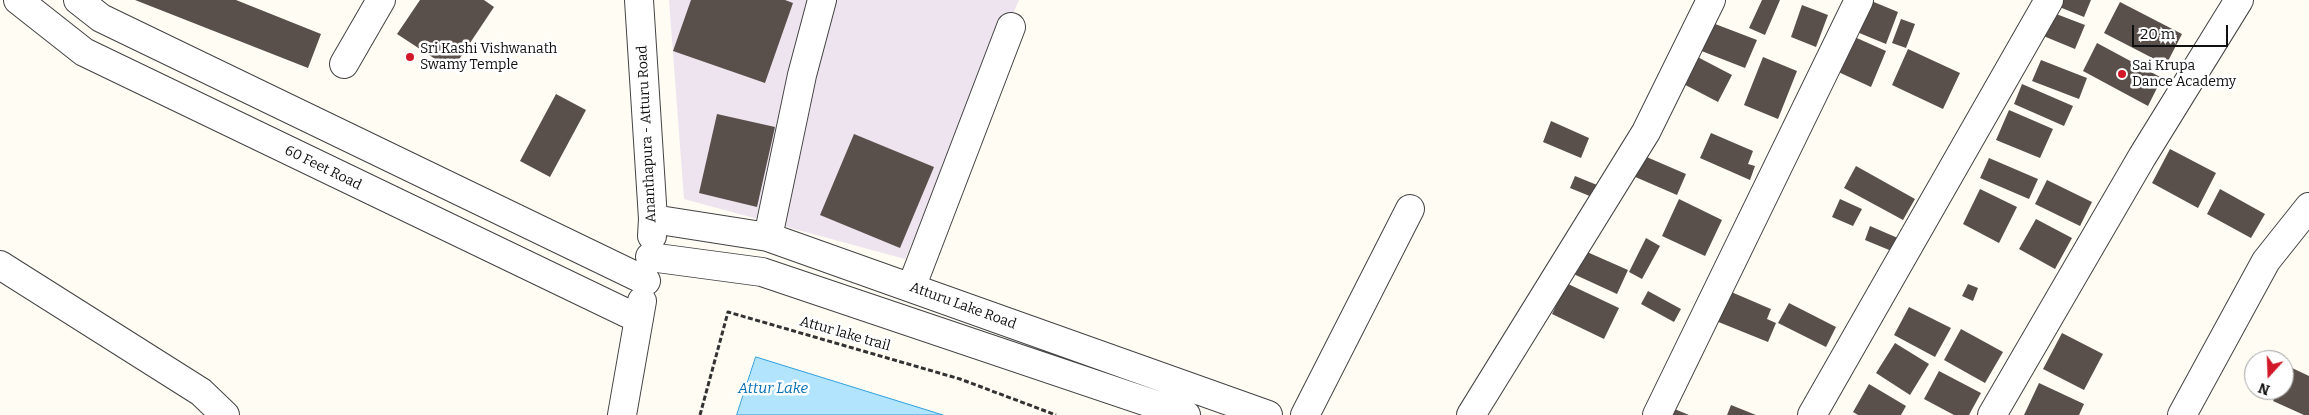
<!DOCTYPE html>
<style>
body{margin:0}
#map{position:relative;width:2309px;height:415px;overflow:hidden;background:#fffcf4;font-family:Bitter,serif}
canvas{display:block}
.north{position:absolute;left:2244px;top:350px;width:50px;height:50px;box-sizing:border-box;background:#fff;border:1px solid #9f9f9f;border-radius:50%;rotate:200deg;font-size:14px;font-weight:700;line-height:20px;text-align:center;color:#101010}
.north::after{content:'';display:block;margin:auto;width:18px;height:22px;background:#d21728;clip-path:polygon(50% 0,100% 100%,50% 72%,0 100%)}
.scale{position:absolute;left:2132px;top:25px;width:96px;height:22px;box-sizing:border-box;border:2px solid #101010;border-top:0;padding-left:6px;font-size:15px;line-height:18px;white-space:nowrap;color:#101010;-webkit-text-stroke:4px #fff;paint-order:stroke}
</style>
<div id="map">
<canvas width="2309" height="415"></canvas>
<div class="north">N</div>
<div class="scale">20 m</div>
</div>
<script>
const ctx = document.querySelector('canvas').getContext('2d');
ctx.lineJoin = 'round';
function fillPath(path, color) {
  ctx.fillStyle = color;
  ctx.fill(path, 'evenodd');
}
function strokePath(path, color, width, dash) {
  ctx.strokeStyle = color;
  ctx.lineWidth = width;
  ctx.lineCap = dash ? 'butt' : 'round';
  ctx.setLineDash(dash || []);
  ctx.stroke(path);
}
function drawText(font, color, halo, rows, align = 'center') {
  ctx.font = font + ' Bitter,serif';
  ctx.lineWidth = 5;
  ctx.setLineDash([]);
  ctx.textBaseline = 'middle';
  ctx.strokeStyle = halo;
  ctx.fillStyle = color;
  for (const [text, x, y, turn = 0] of rows) {
    ctx.save();
    ctx.translate(x, y);
    ctx.rotate((+turn || 0) * Math.PI / 180);
    ctx.textAlign = isNaN(turn) ? turn : align;
    if (halo) ctx.strokeText(text, 0, 0);
    ctx.fillText(text, 0, 0);
    ctx.restore();
  }
}
fillPath(new Path2D(`
 M669,0H1019L905,259L684,199Z`), '#eee4ef');
const water = new Path2D(`
 M756,357L943,415H737Z`);
fillPath(water, '#b2e4fd');
strokePath(water, '#309fdd', 1);
fillPath(new Path2D(`
 M135,0H236L321,34L308,68Z
 M420,0H484L494,7L452,70L397,34Z
 M691,0H785L793,3L765,83L673,51Z
 M1762,0H1780L1765,35L1749,28Z
 M1869,0L1898,12L1886,44L1852,30Z
 M2059,0H2091L2084,17L2057,6Z
 M2120,2L2182,34L2166,65L2104,33Z
 M1802,5L1828,15L1816,47L1791,37Z
 M2051,12L2085,25L2075,49L2041,35Z
 M1901,19L1915,24L1906,48L1892,43Z
 M1710,22L1757,40L1745,68L1699,50Z
 M1850,35L1886,51L1871,87L1834,70Z
 M2097,43L2162,78L2148,106L2083,71Z
 M1908,49L1960,73L1943,109L1892,85Z
 M1688,52L1732,75L1718,102L1674,79Z
 M1763,57L1797,71L1778,119L1744,105Z
 M2041,60L2087,78L2079,99L2032,81Z
 M2022,84L2073,106L2064,126L2014,104Z
 M556,94L586,110L550,177L520,161Z
 M2009,110L2053,129L2040,158L1996,140Z
 M717,114L775,127L757,207L699,193Z
 M1551,121L1589,138L1581,158L1543,142Z
 M1711,133L1753,151L1748,164L1755,166L1750,180L1700,158Z
 M854,134L934,167L900,248L820,215Z
 M2170,149L2216,173L2198,208L2152,183Z
 M1642,155L1686,174L1677,195L1633,176Z
 M1989,158L2038,179L2029,199L1980,178Z
 M1856,166L1915,199L1903,220L1844,188Z
 M1575,176L1602,187L1597,199L1570,188Z
 M2047,180L2092,202L2080,226L2035,204Z
 M1980,189L2017,207L1999,243L1963,224Z
 M2220,189L2265,214L2251,238L2207,214Z
 M1679,199L1722,220L1705,256L1662,236Z
 M1840,199L1862,209L1853,226L1832,217Z
 M2036,219L2072,238L2055,269L2019,249Z
 M1870,226L1900,239L1894,252L1865,240Z
 M1646,238L1660,246L1642,279L1629,272Z
 M1578,248L1628,270L1617,294L1567,271Z
 M1566,283L1619,308L1604,339L1552,314Z
 M1968,284L1978,288L1973,301L1962,296Z
 M1648,291L1681,309L1674,322L1641,304Z
 M1729,291L1771,309L1767,319L1776,323L1768,342L1716,321Z
 M1789,303L1836,327L1826,347L1778,323Z
 M1909,307L1951,328L1935,357L1894,335Z
 M1961,329L2003,352L1985,383L1944,360Z
 M2062,333L2103,354L2084,390L2043,369Z
 M1895,343L1929,364L1910,395L1876,373Z
 M2290,367L2309,376V415H2304L2273,401L2279,390H2284V379Z
 M1939,371L1981,393L1969,415H1954L1924,399Z
 M2039,383L2084,404L2079,415H2024Z
 M1869,384L1906,406L1901,415H1858L1853,412Z
 M1665,405L1689,415H1660Z
 M1731,405L1756,415H1727Z`), '#5a504b');
const minor = new Path2D(`
 M18,0L84,52L639,319
 M78,0L101,18L646,281
 M639,0L653,219L652,236
 M344,64L381,0
 M653,219L768,237L1268,415
 M768,237L802,75L822,0
 M650,257L762,272L1186,415
 M0,265L201,392L225,415
 M911,288L1011,27
 M622,415L642,301
 M1305,415L1410,209
 M1471,415L1646,132L1711,0
 M1657,415L1859,0
 M1812,415L2049,0
 M1992,415L2142,157L2239,0
 M2182,415L2266,261L2309,207`);
strokePath(minor, '#434343', 30);
strokePath(new Path2D(`
 M700,415L728,312L960,379L1056,415`), '#323232', 3, [5, 2.5]);
strokePath(minor, '#fff', 28);
for (const [x, y, r, color] of [
 [410,57,5,"#d21728"],
 [2122,74,5,"#d21728"]
]) {
  const dot = new Path2D();
  dot.arc(x, y, r, 0, 2 * Math.PI);
  ctx.fillStyle = color;
  ctx.fill(dot);
  strokePath(dot, '#fff', 2);
}
drawText('14px', '#101010', '#fff', [
 ["Sri Kashi Vishwanath",420,49],
 ["Swamy Temple",420,65],
 ["Sai Krupa",2132,66],
 ["Dance Academy",2132,82]
], 'left');
drawText('14px', '#101010', '#fff', [
 ["Ananthapura - Atturu Road",647,134,-93],
 ["60 Feet Road",323,168,26],
 ["Atturu Lake Road",963,306,20],
 ["Attur lake trail",845,334,16]
]);
drawText('italic 15px', '#0970b2', '#fff', [
 ["Attur Lake",773,389]
]);
</script>
